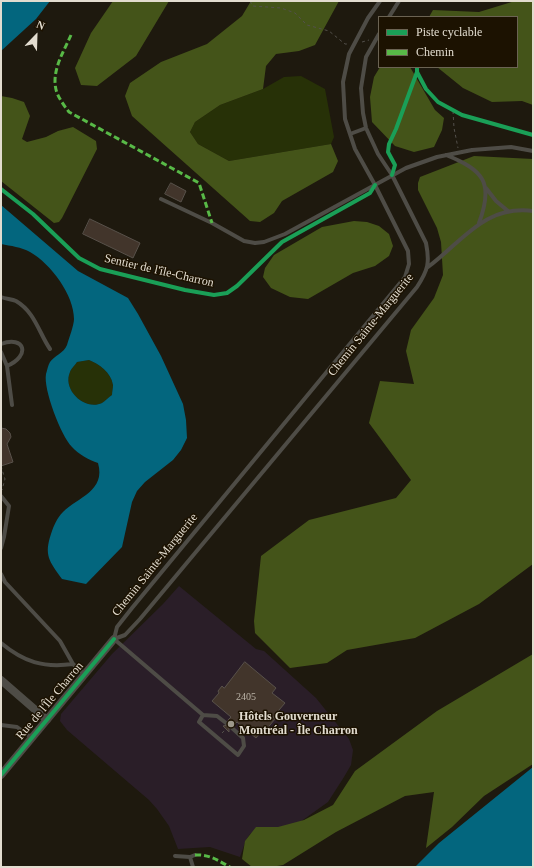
<!DOCTYPE html>
<meta charset="utf-8">
<style>
body{margin:0}
#map{position:relative;width:534px;height:868px;overflow:hidden;background:#1e190e;font-family:Georgia,serif}
canvas{display:block}
.frame{position:absolute;inset:0;border:2px solid #e2dccf;pointer-events:none}
.legend{position:absolute;left:378px;top:16px;width:140px;height:52px;box-sizing:border-box;background:#1c1201;border:1px solid #6b6353;margin:0;padding:5px 7px;list-style:none;font-size:12px;color:#e2dccf}
.legend li{display:flex;align-items:center;gap:8px;height:20px}
.legend b{width:20px;border:1px solid #6b6353}
.north{position:absolute;left:16px;top:16px;width:40px;height:40px;-webkit-text-stroke:3px #1c1201;paint-order:stroke;rotate:23deg;font-size:11px;font-weight:700;line-height:16px;text-align:center;color:#e2dccf}
.north::after{content:'';display:block;margin:auto;width:14px;height:18px;background:#e2dccf;clip-path:polygon(50% 0,100% 100%,50% 72%,0 100%)}
</style>
<div id="map">
<canvas width="534" height="868"></canvas>
<div class="frame"></div>
<ul class="legend">
<li><b style="height:5px;background:#1a9f57"></b>Piste cyclable</li>
<li><b style="height:5px;background:#58b947"></b>Chemin</li>
</ul>
<div class="north">N</div>
</div>
<script>
const ctx = document.querySelector('canvas').getContext('2d');
ctx.lineJoin = 'round';
function fillPath(path, color) {
  ctx.fillStyle = color;
  ctx.fill(path, 'evenodd');
}
function strokePath(path, color, width, dash) {
  ctx.strokeStyle = color;
  ctx.lineWidth = width;
  ctx.lineCap = dash ? 'butt' : 'round';
  ctx.setLineDash(dash || []);
  ctx.stroke(path);
}
function drawText(font, color, halo, rows, align = 'center') {
  ctx.font = font + ' Georgia,serif';
  ctx.lineWidth = 3;
  ctx.setLineDash([]);
  ctx.textBaseline = 'middle';
  ctx.strokeStyle = halo;
  ctx.fillStyle = color;
  for (const [text, x, y, turn = 0] of rows) {
    ctx.save();
    ctx.translate(x, y);
    ctx.rotate((+turn || 0) * Math.PI / 180);
    ctx.textAlign = isNaN(turn) ? turn : align;
    if (halo) ctx.strokeText(text, 0, 0);
    ctx.fillText(text, 0, 0);
    ctx.restore();
  }
}
fillPath(new Path2D(`
 M179,586L256,649L264,651L316,698L349,739L353,750L351,765L344,777L328,802L293,827L257,830L250,834L246,840L240,857L210,847L178,849L169,826L157,809L149,800L67,730L60,721L61,714L112,654L163,604Z`), '#2a1e28');
fillPath(new Path2D(`
 M301,76L325,89L334,137L331,144L229,161L198,144L190,132L195,122L220,105L263,89L284,77Z
 M89,360C99,364 111,372 113,385C113,388 112,392 112,395C109,397 105,401 102,403C85,411 62,390 70,372C71,369 75,365 77,362Z`), '#273107');
fillPath(new Path2D(`
 M113,1H169L136,56L97,86L81,85L75,68L91,33Z
 M251,1H339L315,45L299,51L276,54L266,66L263,89L220,105L195,122L190,132L198,144L229,161L331,144L338,161L333,172L282,201L274,213L260,222L250,221L132,116L125,96L130,83L161,62L207,44L242,16Z
 M515,1H533V105L522,101L492,102L463,88L437,67H517V17H429L433,10L479,12Z
 M380,67H410L435,110L444,118L442,130L434,147L414,152L395,146L372,122L370,97L374,77Z
 M1,96L12,98L24,102L30,116L22,139L27,142L46,137L58,131L73,127L96,141L97,149L62,218L59,222L54,223L1,181Z
 M474,156L533,159V564L479,604L415,638L347,650L327,663L290,668L255,633L254,621L261,556L309,520L396,498L411,480L369,423L380,381L414,384L406,351L411,330L434,298L443,275L441,242L437,228L418,190V183L420,177Z
 M354,221L367,222L379,226L389,234L393,246L389,256L375,266L353,273L308,299L290,297L271,288L263,277L265,268L274,255L322,227Z
 M533,654V764L484,796L452,827L426,848L434,792L405,796L336,832L283,865L271,867H252L242,859L245,841L256,827H278L304,820L333,805L355,771L437,711Z`), '#445419');
fillPath(new Path2D(`
 M1,1H50L36,19L1,51Z
 M1,205L78,271L128,298L138,314L161,356L183,404L186,420L187,438L181,450L173,460L145,482L137,491L132,502L122,547L86,584L62,579C49,561 44,555 51,534C54,525 57,518 63,512C78,497 106,491 98,463C89,460 78,454 72,447C61,436 43,389 46,374C47,371 48,365 50,362C54,356 64,353 67,345C69,338 74,325 74,319C74,295 51,264 30,252C21,247 11,246 1,244ZM89,360C99,364 111,372 113,385C113,388 112,392 112,395C109,397 105,401 102,403C85,411 62,390 70,372C71,369 75,365 77,362Z
 M533,767V867H415L439,843Z`), '#03667e');
const building = new Path2D(`
 M171,183L186,191L181,202L165,194Z
 M90,219L140,243L133,258L83,234Z
 M1,428L6,429L10,433L11,437L7,444L13,462L1,466Z
 M245,662L276,688L272,693L285,703L273,717L275,719L265,731L263,729L256,738L237,722L234,725H231L229,726V732L223,726L228,725L229,723L228,720L231,717L212,701L219,693L218,691L222,686L224,688Z`);
fillPath(building, '#42352b');
strokePath(building, '#58514a', 1);
strokePath(new Path2D(`
 M250,1L253,6L281,8L295,13L307,25L329,31L345,44H347
 M362,42L369,40
 M453,111L454,128L458,148
 M1,466L5,479L2,490
 M222,733L226,729`), '#53504b', 1, [3, 3]);
strokePath(new Path2D(`
 M389,17L399,1
 M350,134L366,128
 M446,155C484,170 494,183 479,223
 M486,188L496,201L508,211
 M161,199L212,223L244,241L255,243L264,242L285,234L406,168L437,157L472,150L511,147L533,151
 M428,267C463,241 484,205 533,211
 M1,297C6,299 12,299 16,301C35,312 39,333 50,349
 M1,344C25,335 31,356 7,366
 M1,352L7,366L12,405
 M1,496L9,506L4,537L1,548
 M1,574L5,582L60,641L73,664L84,674
 M114,639L117,627L132,608L405,277L409,264L408,251L375,185L355,149L345,119L343,82L349,54L368,18L380,1
 M114,639L125,635L140,619L417,287C428,270 430,263 426,243L392,175L378,154L366,128L363,113L361,88L366,57L379,34
 M114,639L203,715L217,716L226,723
 M1,643C24,662 43,668 73,664
 M203,715L199,722L238,755L244,746L243,738L232,728
 M1,725L17,727L32,738
 M175,856L190,857L195,855
 M190,857L193,867`), '#4e4c46', 4);
strokePath(new Path2D(`
 M1,680L47,720
 M1,775L114,639`), '#4e4c46', 8);
strokePath(new Path2D(`
 M71,35C63,53 50,73 57,93C60,100 65,107 69,112L199,183L212,223
 M195,855C209,854 219,861 230,867`), '#58b947', 3, [6, 3]);
strokePath(new Path2D(`
 M417,67V72L426,89L438,102L462,115L533,135
 M392,175L395,165L388,152L389,144L396,129L417,72
 M1,189L33,214L79,258L100,269L185,290L214,295L227,293L237,286L282,242L370,193L375,185
 M1,775L114,639`), '#1a9f57', 4);
for (const [x, y, r, color] of [
 [231,724,4,"#9d988b"]
]) {
  const dot = new Path2D();
  dot.arc(x, y, r, 0, 2 * Math.PI);
  ctx.fillStyle = color;
  ctx.fill(dot);
  strokePath(dot, '#1c1201', 1.5);
}
drawText('10px', '#bab2a6', null, [
 ["2405",246,697]
]);
drawText('12px', '#e2dccf', '#1c1201', [
 ["Sentier de l'île-Charron",159,271,13],
 ["Chemin Sainte-Marguerite",371,325,-51],
 ["Chemin Sainte-Marguerite",155,565,-51],
 ["Rue de l'Île Charron",50,701,-50]
]);
drawText('bold 12px', '#e2dccf', '#1c1201', [
 ["Hôtels Gouverneur",239,717],
 ["Montréal - Île Charron",239,731]
], 'left');
</script>
